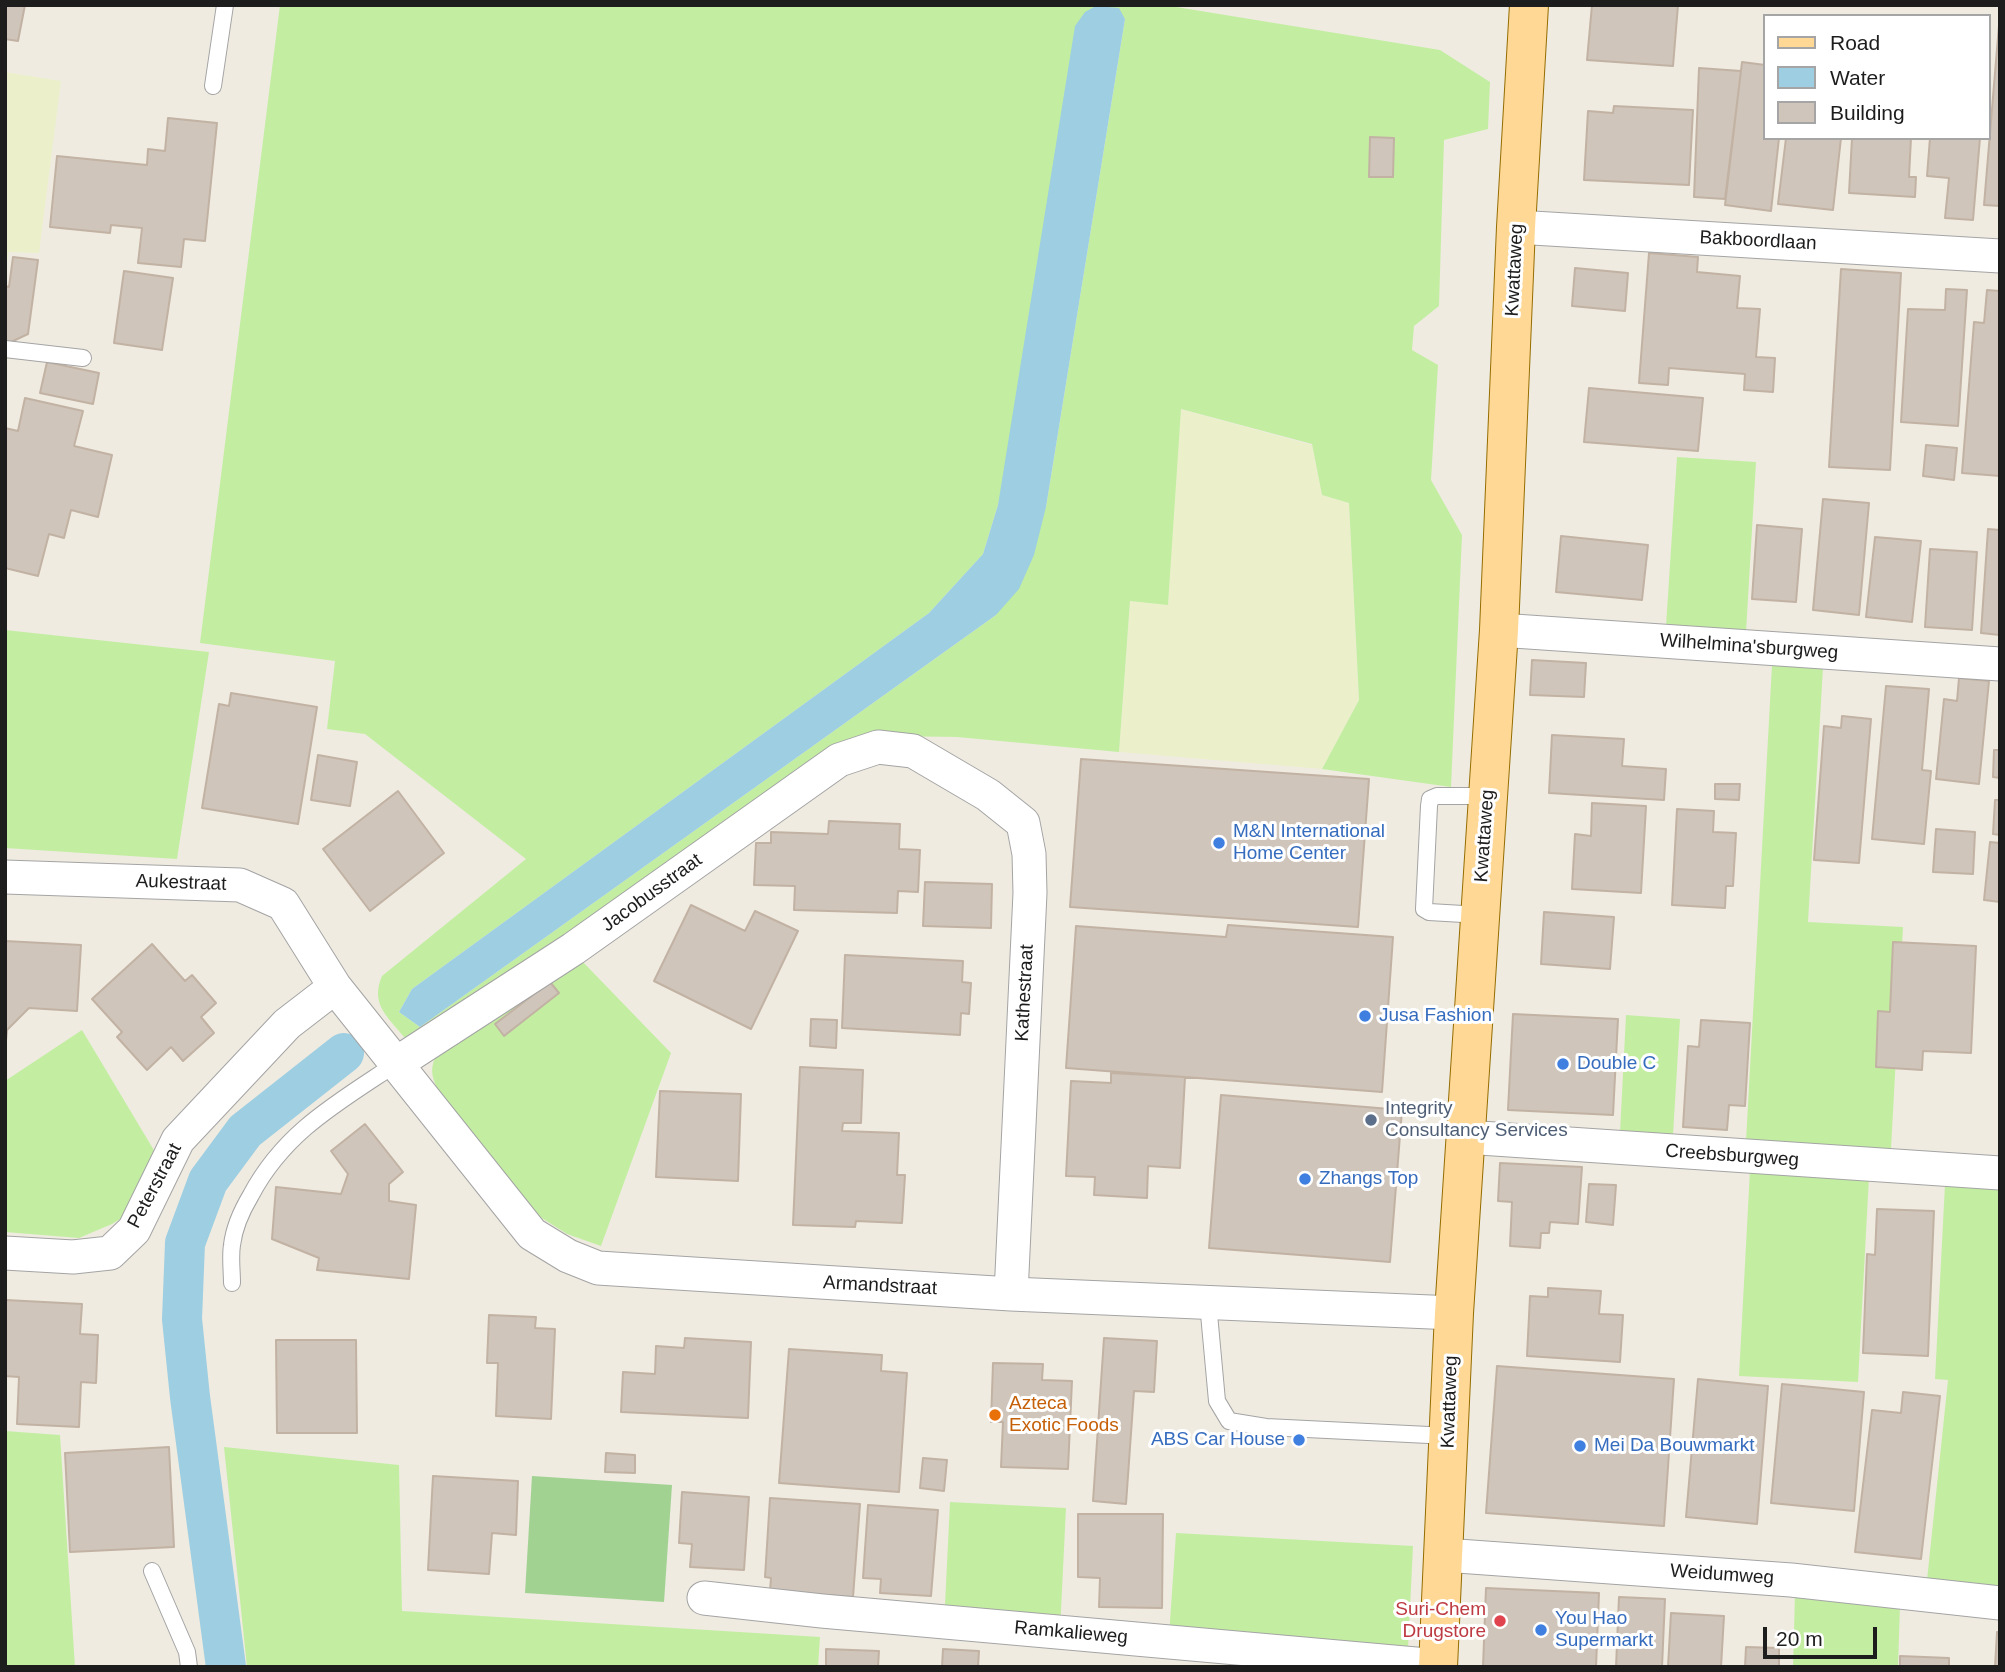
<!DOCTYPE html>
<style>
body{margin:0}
#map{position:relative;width:2005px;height:1672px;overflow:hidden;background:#efebe1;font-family:Arial,sans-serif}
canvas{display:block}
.frame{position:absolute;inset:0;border:7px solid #1d1d1d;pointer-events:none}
.legend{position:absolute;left:1763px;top:14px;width:228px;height:126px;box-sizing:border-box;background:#fff;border:2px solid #a5a5a5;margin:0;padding:9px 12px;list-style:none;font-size:21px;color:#1d1d1d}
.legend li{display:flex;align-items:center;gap:14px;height:35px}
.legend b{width:35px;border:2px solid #a5a5a5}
.scale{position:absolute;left:1763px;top:1627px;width:114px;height:32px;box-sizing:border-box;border:4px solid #1d1d1d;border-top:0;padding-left:9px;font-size:21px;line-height:24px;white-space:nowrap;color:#1d1d1d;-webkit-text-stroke:5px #fff;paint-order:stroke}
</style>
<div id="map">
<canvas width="2005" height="1672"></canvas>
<div class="frame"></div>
<ul class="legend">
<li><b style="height:9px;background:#ffd896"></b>Road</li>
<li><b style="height:19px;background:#9dcee1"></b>Water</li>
<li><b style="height:19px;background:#cfc5ba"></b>Building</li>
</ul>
<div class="scale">20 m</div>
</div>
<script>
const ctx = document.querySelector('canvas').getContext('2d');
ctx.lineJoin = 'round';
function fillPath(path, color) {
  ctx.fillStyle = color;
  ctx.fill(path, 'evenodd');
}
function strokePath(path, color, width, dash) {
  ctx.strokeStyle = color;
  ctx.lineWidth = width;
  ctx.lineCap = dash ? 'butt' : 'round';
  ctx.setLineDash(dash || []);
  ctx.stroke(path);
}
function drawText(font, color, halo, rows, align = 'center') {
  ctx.font = font + ' Arial,sans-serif';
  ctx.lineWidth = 6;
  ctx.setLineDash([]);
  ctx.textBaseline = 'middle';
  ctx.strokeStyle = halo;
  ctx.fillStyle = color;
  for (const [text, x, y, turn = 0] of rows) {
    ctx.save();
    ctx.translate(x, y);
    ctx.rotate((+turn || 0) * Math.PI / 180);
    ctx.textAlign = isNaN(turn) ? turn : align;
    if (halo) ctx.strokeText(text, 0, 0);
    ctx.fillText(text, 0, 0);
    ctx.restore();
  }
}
fillPath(new Path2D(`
 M5,72L61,81L39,253L9,252L5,270Z
 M1180,409L1312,445L1322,495L1349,503L1359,700L1322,769L1119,752L1130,601L1168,604Z`), '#ebf0cb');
fillPath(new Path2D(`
 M280,5H1164L1440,50L1490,82L1488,129L1444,140L1439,306L1414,326L1412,350L1438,365L1431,480L1462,535L1451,787L1322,769L1359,700L1349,503L1322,495L1312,444L1181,409L1168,605L1130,601L1119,752L957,737L891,736L418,1039L404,1037C387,1016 370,1004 382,976L526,859L365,734L327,729L335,661L200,643ZM1118,8L1125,19L1046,507L996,615L420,1027L399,1012L412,989L929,613L983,554L998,505Z
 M1677,457L1756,462L1746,632L1666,626Z
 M5,630L209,652L177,859L5,848Z
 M1772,665L1823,668L1808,922L1903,927L1891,1149L1746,1141Z
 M581,960L671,1053L601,1246L567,1234L526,1208L437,1088C431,1075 430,1067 437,1054Z
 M1626,1015L1680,1019L1673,1135L1620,1132Z
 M82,1030L158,1157L137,1209L112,1224L79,1238L5,1232V1081Z
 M1750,1170L1869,1177L1858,1382L1739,1376Z
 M1945,1184L2000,1188V1588L1927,1580L1948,1380L1935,1379Z
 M5,1431L60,1435L75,1667H5Z
 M224,1447L399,1465L402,1611L820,1637L818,1667H247Z
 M950,1502L1066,1508L1060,1631L944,1625Z
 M1176,1533L1413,1546L1408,1649L1169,1636Z
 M1795,1593L1900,1606L1898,1667H1793Z`), '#c3eea2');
fillPath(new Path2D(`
 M532,1476L672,1485L664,1602L525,1593Z`), '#a1d292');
fillPath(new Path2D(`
 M1096,6L1119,8L1125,19L1046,507L1034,555L1019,589L996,615L420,1027L399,1012L412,989L929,613L983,554L998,505L1075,26L1085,12Z`), '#9dcee1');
strokePath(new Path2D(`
 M226,1667L190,1397L182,1319L185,1243L208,1181L245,1131L344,1053`), '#9dcee1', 40);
const building = new Path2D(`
 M5,5H25L18,41L5,39Z
 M1592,5H1678L1673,66L1587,60Z
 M1999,25H2000V206L1984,205Z
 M1742,62L1765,65V138H1779L1771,211L1725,205Z
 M1699,68L1741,71L1725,199L1694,197Z
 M1614,106L1693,110L1689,185L1584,180L1588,111L1613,113Z
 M168,118L217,123L205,241L184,239L181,267L138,263L142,228L111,225L110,233L50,227L57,156L147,165L148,149L165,151Z
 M1370,137L1394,138L1393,177H1369Z
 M1786,138H1841L1833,210L1778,204Z
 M1852,138H1911L1909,177H1916L1915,197L1849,193Z
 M1930,138H1980L1973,220L1945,218L1949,178L1927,176Z
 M1649,253L1698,257L1697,272L1740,276L1737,308L1760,309L1756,357L1775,358L1773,392L1744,390L1745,374L1669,368L1668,385L1639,383Z
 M13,257L38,260L28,334L11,342L5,341V286L9,287Z
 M1575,268L1628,273L1625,311L1572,306Z
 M1841,269L1901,273L1890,470L1829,467Z
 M124,271L173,278L162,350L114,343Z
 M1946,289L1967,290L1958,426L1901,422L1908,309L1945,310Z
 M1987,290L2000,291V476L1962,473L1974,322L1984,323Z
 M47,362L99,373L93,404L40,393Z
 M1589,388L1703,398L1698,451L1584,442Z
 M25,398L83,411L74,446L112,455L98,517L71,510L64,538L49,534L38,576L5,568V428L18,431Z
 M1926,445L1957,448L1954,480L1923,476Z
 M1823,499L1869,503L1859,615L1813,610Z
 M1757,525L1802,529L1796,602L1752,599Z
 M1988,529L2000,530V635L1981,633Z
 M1561,536L1648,545L1642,600L1556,592Z
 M1875,537L1921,541L1912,622L1866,617Z
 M1930,549L1977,552L1972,630L1925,627Z
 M1532,660L1586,663L1584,697L1530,695Z
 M1959,678L1989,681L1979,784L1936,779L1944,699L1957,701Z
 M1886,686L1929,689L1922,770L1931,771L1924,844L1872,839Z
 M231,693L317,707L298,824L202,808L219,704L229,706Z
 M1842,716L1871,719L1859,863L1814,860L1824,726L1841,728Z
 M1552,735L1624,739L1622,766L1666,769L1664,800L1549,793Z
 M1994,750H2000V778L1993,777Z
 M318,755L357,762L350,806L311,800Z
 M1081,759L1369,779L1358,927L1070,907Z
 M1715,784H1740L1739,800L1715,799Z
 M398,791L444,853L370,911L323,849Z
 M1995,800H2000V835L1993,834Z
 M1592,803L1646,806L1641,893L1572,889L1575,834L1591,836Z
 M1677,809L1714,811L1713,832L1736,833L1733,886H1726L1725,908L1672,905Z
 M829,821L900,824L899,849L920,850L918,892L898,891L897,913L794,910L795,886L754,885L756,843H771V832L828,834Z
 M1936,829L1975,832L1973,874L1933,872Z
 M1990,842L2000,843V902L1984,900Z
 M925,882L992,884L991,928L923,926Z
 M691,905L745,931L755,911L798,931L751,1029L654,981Z
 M1544,912L1614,917L1610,969L1541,964Z
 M1228,925L1393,937L1382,1092L1066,1068L1076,926L1226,937Z
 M5,941L81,945L77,1011L29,1008L7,1030L5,1052Z
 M1893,942L1976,946L1971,1053L1923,1051L1922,1070L1876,1067L1878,1011L1890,1012Z
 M152,944L185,981L192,975L216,1003L201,1017L214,1033L183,1061L171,1047L147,1070L117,1037L122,1032L92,999Z
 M845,955L963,961L962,982L971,983L969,1014L961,1013L960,1035L842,1028Z
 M550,982L559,993L504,1036L495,1024Z
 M1513,1014L1618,1019L1613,1115L1508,1110Z
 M811,1019L837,1020L836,1048L810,1046Z
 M1701,1020L1750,1023L1745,1106L1729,1105L1727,1130L1683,1127L1688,1046L1699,1047Z
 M800,1067L863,1070L861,1123H843L842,1131L899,1133L897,1175H905L902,1223L856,1221L855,1227L793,1225Z
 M1111,1073L1185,1077L1180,1168L1148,1166L1147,1198L1094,1195L1095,1177L1066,1176L1071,1081L1111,1083Z
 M660,1091L741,1094L738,1181L656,1177Z
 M1221,1095L1402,1110L1390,1262L1209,1248Z
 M365,1124L403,1172L389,1184V1201L416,1205L409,1279L317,1270L319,1258L272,1239L276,1187L341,1194L348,1174L331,1151Z
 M1500,1163L1582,1167L1578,1224L1550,1222L1549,1233H1541L1540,1248L1510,1246L1512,1202L1498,1201Z
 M1589,1184L1616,1185L1613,1225L1586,1222Z
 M1877,1209L1934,1211L1928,1356L1863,1353L1867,1254L1875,1255Z
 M1548,1288L1601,1291L1599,1314L1623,1315L1620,1362L1527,1356L1530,1296L1548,1297Z
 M6,1300L82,1304L80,1334L98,1335L96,1383L81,1382L79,1427L17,1424L19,1377L5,1376Z
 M489,1315L536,1317L535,1328L555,1329L551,1419L496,1416L498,1363H487Z
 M685,1338L751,1342L748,1418L621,1412L623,1372L655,1374L656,1346L684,1348Z
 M1104,1338L1157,1341L1154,1392L1134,1391L1126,1504L1093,1501Z
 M276,1340H356L357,1433H277Z
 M789,1349L882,1355L881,1371L907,1373L899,1492L779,1483Z
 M993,1363L1043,1364L1042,1380L1072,1381L1068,1469L1001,1467L1003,1422H991Z
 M1497,1366L1674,1379L1664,1526L1486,1513Z
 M1698,1379L1768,1386L1757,1524L1686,1517Z
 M1782,1384L1864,1392L1854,1511L1771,1503Z
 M1903,1392L1940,1396L1921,1559L1855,1552L1872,1410L1901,1413Z
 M169,1447L174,1547L70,1552L65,1453Z
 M606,1453L635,1455V1473L605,1472Z
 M923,1458L947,1460L944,1491L920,1488Z
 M433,1476L518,1481L516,1535L492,1533L489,1574L428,1570Z
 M682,1492L749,1497L744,1570L690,1567L692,1544L679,1543Z
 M770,1498L860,1504L853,1597L770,1591L771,1578L765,1577Z
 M868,1505L938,1510L931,1596L880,1593L881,1579L863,1578Z
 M1078,1514H1163L1162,1608L1099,1607L1100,1578L1078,1577Z
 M1486,1588L1599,1593L1596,1667H1483Z
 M1619,1597L1665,1599L1662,1667H1616Z
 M1671,1613L1724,1616L1721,1667H1668Z
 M1997,1632H2000V1667H1995Z
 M1746,1647L1779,1648V1667H1745Z
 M826,1649L879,1651L878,1667H826Z
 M943,1649L979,1651L978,1667H942Z
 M1900,1656L1949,1658V1667H1900Z`);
fillPath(building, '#cfc5ba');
strokePath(building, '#c2b2a3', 2);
const lane = new Path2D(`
 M213,86L225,5
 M5,349L83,358
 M1480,915L1429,912L1424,909L1429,806L1430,799L1437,796H1488
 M232,1283C232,1271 230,1257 232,1245C234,1228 242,1210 251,1195C285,1131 339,1102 397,1063
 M1208,1303L1217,1401L1229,1421L1266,1427L1449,1436
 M152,1571L187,1652L189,1667`);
const street = new Path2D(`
 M1516,227L2000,256
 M1499,630L2000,664
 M5,877L240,885L283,904L335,987L532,1234L568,1256L598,1268L1011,1294L1454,1313
 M397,1063L573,949L839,760L878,747L913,751L988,795L1023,823L1029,854L1030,893L1011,1294
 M1465,1137L2000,1173
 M5,1253L73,1257L110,1253L134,1230L178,1140L287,1024L335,987
 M1444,1555L1791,1580L2000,1603
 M704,1598L822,1611L1438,1666`);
const primary = new Path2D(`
 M1438,1667L1454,1313L1499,630L1516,227L1529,5`);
strokePath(lane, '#a4a4a4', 18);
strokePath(street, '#a4a4a4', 35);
strokePath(primary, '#956d00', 40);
strokePath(lane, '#fff', 16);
strokePath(street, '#fff', 33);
strokePath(primary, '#ffd896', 38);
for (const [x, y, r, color] of [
 [1219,843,7,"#3f7fe0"],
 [1365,1016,7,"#3f7fe0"],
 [1563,1064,7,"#3f7fe0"],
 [1371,1120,7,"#5c6f8a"],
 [1305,1179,7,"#3f7fe0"],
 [995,1415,7,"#e8710a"],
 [1299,1440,7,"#3f7fe0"],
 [1580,1446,7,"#3f7fe0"],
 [1500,1621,7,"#e0444e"],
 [1541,1630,7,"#3f7fe0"]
]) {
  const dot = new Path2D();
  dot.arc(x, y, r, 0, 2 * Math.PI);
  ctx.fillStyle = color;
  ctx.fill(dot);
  strokePath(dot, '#fff', 2.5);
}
drawText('19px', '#1d1d1d', '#fff', [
 ["Bakboordlaan",1758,241,3],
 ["Kwattaweg",1515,270,-87],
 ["Wilhelmina'sburgweg",1749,647,4],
 ["Kwattaweg",1485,836,-86],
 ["Aukestraat",181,883,2],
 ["Jacobusstraat",652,893,-36],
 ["Kathestraat",1025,993,-87],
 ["Creebsburgweg",1732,1156,4],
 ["Peterstraat",155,1186,-62],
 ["Armandstraat",880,1286,3],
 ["Kwattaweg",1450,1402,-88],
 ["Weidumweg",1722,1575,4],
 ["Ramkalieweg",1071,1633,5]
]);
drawText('19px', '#366cbe', '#fff', [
 ["M&N International",1233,832],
 ["Home Center",1233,854],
 ["Jusa Fashion",1379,1016],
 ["Double C",1577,1064],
 ["Zhangs Top",1319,1179],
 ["ABS Car House",1285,1440,"right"],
 ["Mei Da Bouwmarkt",1594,1446],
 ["You Hao",1555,1619],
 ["Supermarkt",1555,1641]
], 'left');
drawText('19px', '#4e5e75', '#fff', [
 ["Integrity",1385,1109],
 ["Consultancy Services",1385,1131]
], 'left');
drawText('19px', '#c56008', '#fff', [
 ["Azteca",1009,1404],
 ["Exotic Foods",1009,1426]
], 'left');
drawText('19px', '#be3a42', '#fff', [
 ["Suri-Chem",1486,1610],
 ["Drugstore",1486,1632]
], 'right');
</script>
